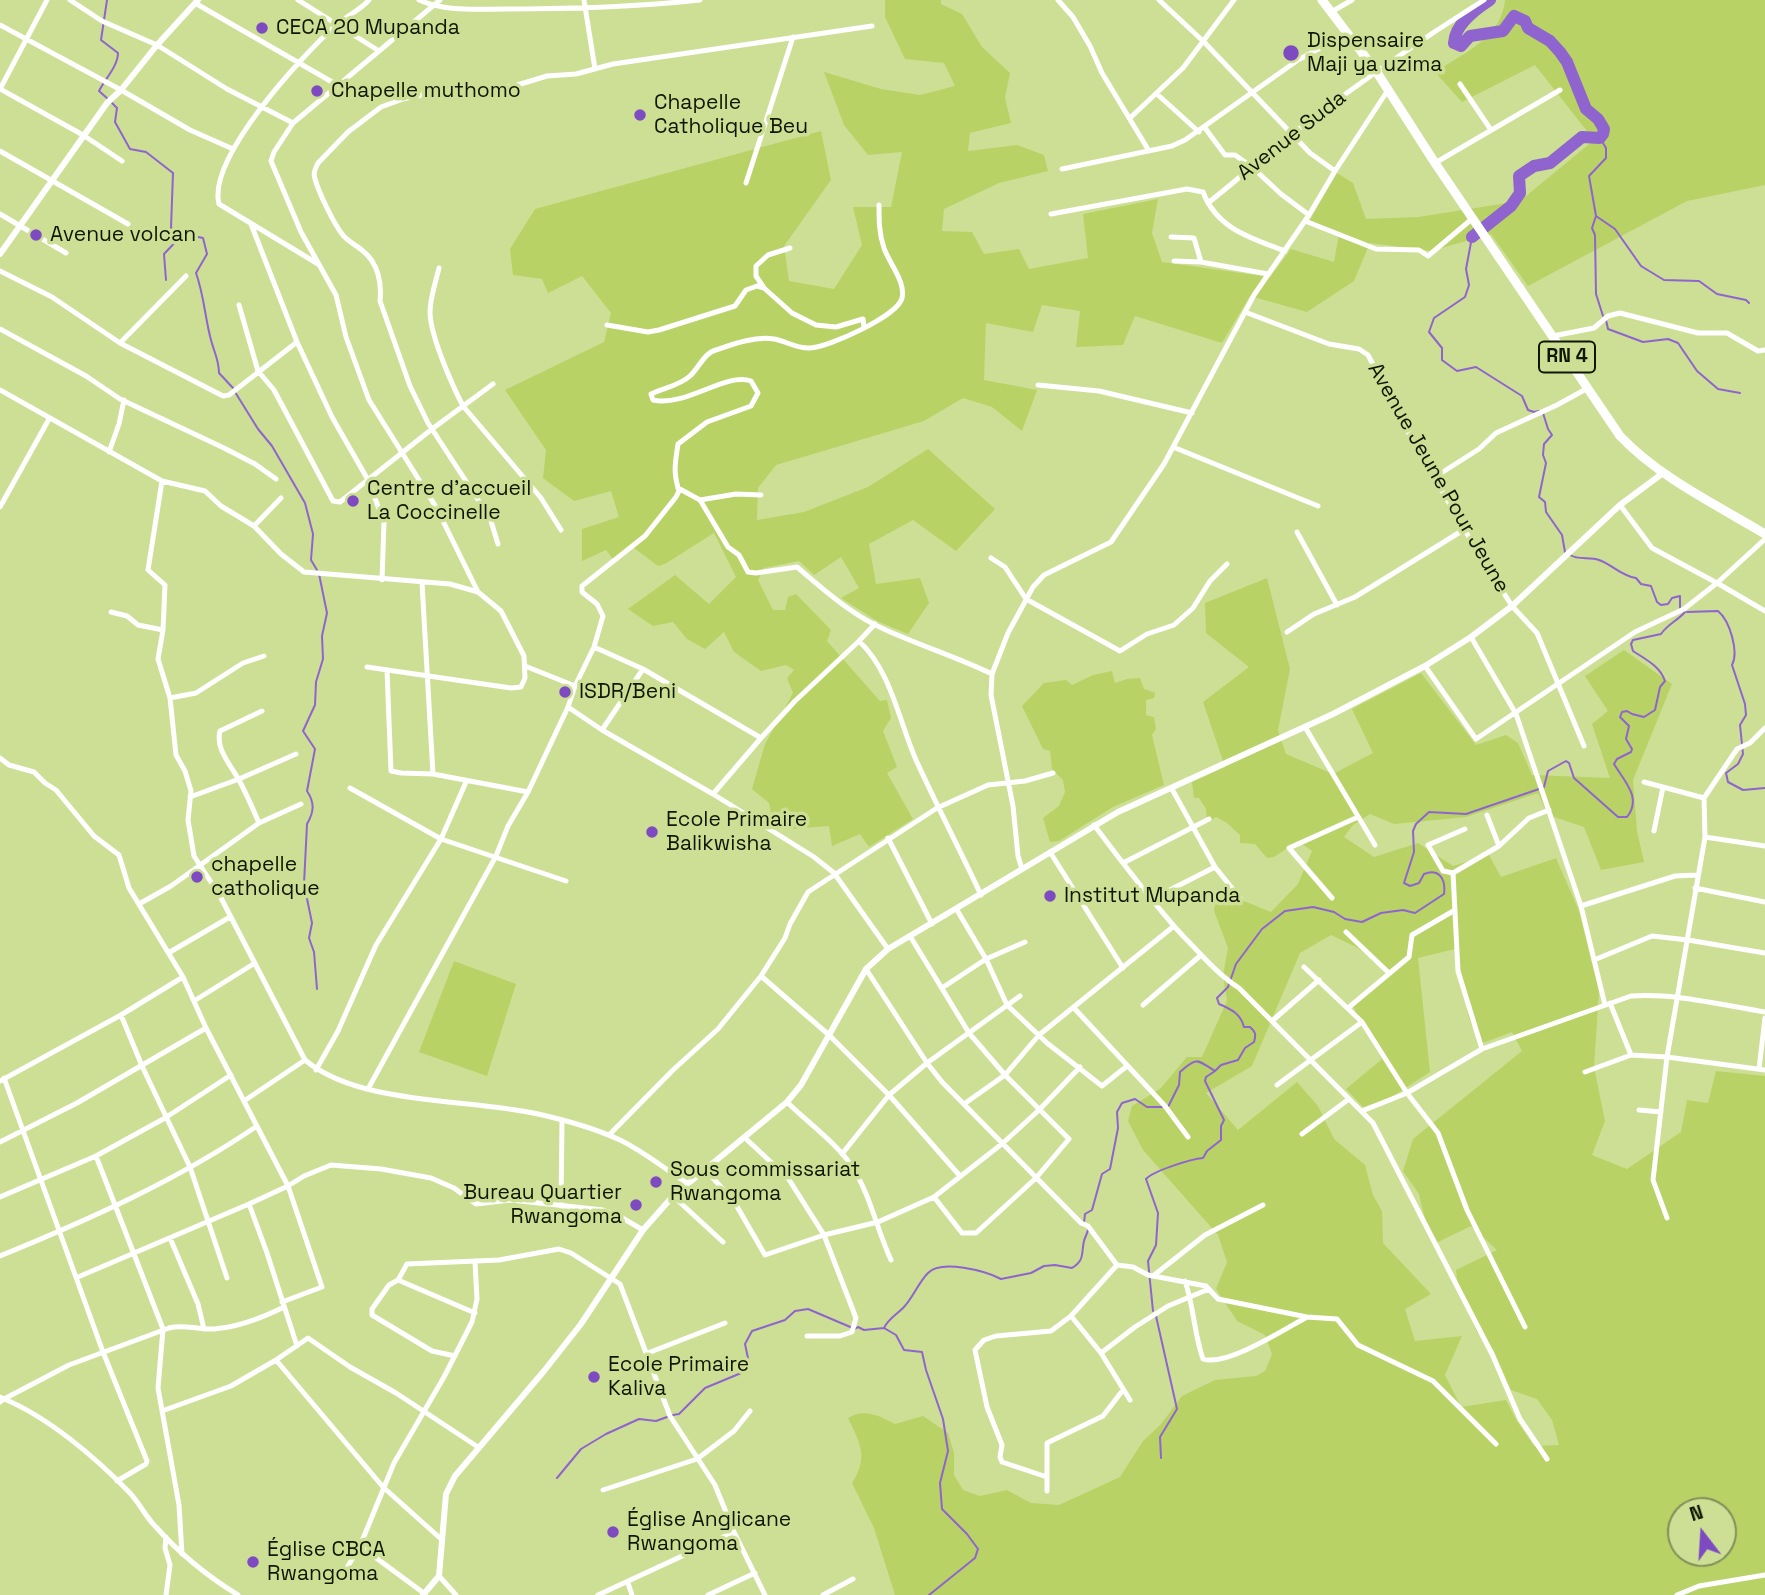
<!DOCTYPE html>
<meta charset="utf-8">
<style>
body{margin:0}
#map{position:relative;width:1765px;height:1595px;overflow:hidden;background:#ccdf95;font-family:"Space Grotesk",sans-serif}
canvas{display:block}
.north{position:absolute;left:1667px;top:1497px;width:70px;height:70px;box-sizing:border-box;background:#ccdf95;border:2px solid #818f59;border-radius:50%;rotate:343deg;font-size:19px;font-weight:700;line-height:28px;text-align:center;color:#111600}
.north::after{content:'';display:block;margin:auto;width:24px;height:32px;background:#7e4ac2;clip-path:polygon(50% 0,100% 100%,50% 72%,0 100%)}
</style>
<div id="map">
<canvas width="1765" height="1595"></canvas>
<div class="north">N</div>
</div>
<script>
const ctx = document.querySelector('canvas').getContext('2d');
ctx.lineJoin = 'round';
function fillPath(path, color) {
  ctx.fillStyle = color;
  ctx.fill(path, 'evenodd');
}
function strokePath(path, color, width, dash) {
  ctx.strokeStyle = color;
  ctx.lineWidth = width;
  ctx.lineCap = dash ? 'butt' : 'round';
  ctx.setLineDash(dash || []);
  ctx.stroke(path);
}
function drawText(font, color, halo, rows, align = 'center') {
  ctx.font = font + ' "Space Grotesk",sans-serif';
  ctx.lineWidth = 7;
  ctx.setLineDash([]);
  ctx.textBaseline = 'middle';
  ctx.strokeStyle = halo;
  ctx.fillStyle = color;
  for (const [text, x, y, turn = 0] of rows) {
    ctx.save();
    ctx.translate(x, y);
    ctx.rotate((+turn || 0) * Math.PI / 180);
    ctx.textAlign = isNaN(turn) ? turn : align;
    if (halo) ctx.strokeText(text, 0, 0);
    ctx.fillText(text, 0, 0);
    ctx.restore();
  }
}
fillPath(new Path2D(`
 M885,0H941V4L962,14L982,47L1010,73L1005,98L1011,123L970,133L968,151L1017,145L1044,155L1048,171L999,183L944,209L942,231L972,232L984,254L1019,249L1029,269L1088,258L1083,214L1158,199L1152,233L1162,262L1270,277L1291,249L1334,262L1339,234L1310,220L1337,173L1353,183L1366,219L1418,217L1520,201L1594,140L1535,65L1462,102L1435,72C1463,54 1502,37 1505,0H1765V185L1687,201L1528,286L1491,234L1431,251L1370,243L1354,281L1307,312L1250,296L1222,343L1135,316L1123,345L1076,347L1080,311L1042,305L1033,332L986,323L984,380L1037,390L1022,431L992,407L963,398L924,421L776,465L758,488L757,520L804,512L868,487L928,449L995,509L956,551L913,520L869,544L876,584L920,578L929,603L908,634L877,621L841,598L859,588L841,557L814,575L799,561L764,568L758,580L773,610H785L788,597L796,594L831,630L827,641L880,701L887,700L891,718L883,731L897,767L887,773L913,819L869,847L860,834L832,846L829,826L792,829L772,818L769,803L752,789L765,744L793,693L787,678L794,670L786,665L761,671L734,652L724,632L705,649L687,639L673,622L653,626L628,609L675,575L709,604L736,577L714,533L665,564L658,566L630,545L613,559L606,550L582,561V529L619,517L611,491L574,501L543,478L546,450L505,390L604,342L611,313L582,276L548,293L542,279L513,275L510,249L535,209L821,131L831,180L784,246L789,281L834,289L862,245L853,207H891L902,152L868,155L844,125L824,72L881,89L920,95L955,86L944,63L905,59L885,17Z
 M1267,578L1290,669L1278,730L1286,754L1333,774L1373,753L1352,709L1421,673L1476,745L1506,735L1518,743L1532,775L1610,778L1592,724L1608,711L1585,676L1624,650L1672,684L1633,780L1637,831L1644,862L1601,870L1584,827L1548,815L1538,793L1466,817L1394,824L1370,814L1353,825L1344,837L1374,857L1418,843L1453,866L1489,855L1501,877L1556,858L1579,911L1599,992L1594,1067L1605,1121L1592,1155L1627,1169L1681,1132L1687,1100L1708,1103L1716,1071L1765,1076V1595H895L874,1528L852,1483C869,1457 860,1443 848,1418C865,1408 879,1416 895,1424L923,1416L948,1433L954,1453V1475L963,1490L980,1496L1007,1490L1031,1503L1059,1505L1120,1477L1143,1441L1161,1424L1182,1396L1215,1380L1256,1376L1265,1371L1272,1354L1265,1335L1237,1321L1216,1289L1227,1262L1218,1235L1143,1150L1128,1121L1132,1106L1160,1089L1187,1057H1202L1227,1001L1223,975L1228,948L1214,911L1216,897L1229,895L1271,912L1298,884L1312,851L1298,841L1274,857L1267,858L1255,844L1240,843V835L1227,823L1216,817L1207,823L1206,809L1199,798H1194L1192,782L1225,767L1203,702L1249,667L1206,633L1205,603ZM1331,935L1356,947L1389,970L1351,1003L1382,1059L1346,1089L1363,1107L1390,1098L1430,1072L1418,958L1455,949L1469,1018L1480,1044L1512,1032L1522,1051L1413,1139L1403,1171L1419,1194L1426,1224L1436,1243L1471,1226L1497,1250L1456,1270L1458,1289L1477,1332L1494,1351L1511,1390L1537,1399L1552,1420L1559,1445L1534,1446L1517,1421L1506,1400L1461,1407L1445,1375L1462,1336L1415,1341L1405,1309L1431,1294L1383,1243L1382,1211L1373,1195L1365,1165L1334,1139L1318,1106L1297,1082L1238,1130L1206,1093L1252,1066L1300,953ZM1681,1511H1723V1553H1681Z
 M1112,671L1115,683L1127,679L1140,678L1144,689L1155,693L1154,698L1146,700V715L1154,717L1156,729L1152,735L1164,785L1113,807L1059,841L1050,842L1043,818L1059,806L1065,792L1063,780L1052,769L1050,751L1043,749L1022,706L1044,683L1066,680L1072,685L1093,675Z
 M454,961L516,984L487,1076L419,1052Z`), '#b9d266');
strokePath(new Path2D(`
 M107,0L101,40L118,53C118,66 105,79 99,91L108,99
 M112,103L117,108L115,122L130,149L146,152L173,173L171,228L183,234L203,238L207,254L196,273C204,295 205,318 211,340C214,352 219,360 219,373L233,388
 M1600,138L1606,148V158L1589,176L1596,216L1592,228L1595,235L1596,294L1603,316
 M1596,216L1615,229L1641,266L1664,280L1699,281L1717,294L1746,300L1749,303
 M1472,237L1466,269L1469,285L1465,297L1434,318L1429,332L1442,348V360L1457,371L1476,367L1522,396L1528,410L1534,412L1539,411
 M166,280L164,254L183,234
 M1606,320L1608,329L1643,342L1668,339L1678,343L1697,371L1718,389L1740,393
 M235,392L258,429L272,446L305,503L313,534L311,560L317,570
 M1543,413L1548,429L1552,435L1544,444L1543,455L1546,463L1539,497L1545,502L1546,512L1562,535L1565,552
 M1570,555C1578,560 1589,557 1599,560C1613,565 1621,576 1636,578L1641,584L1651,586L1657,602L1661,605L1668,604L1672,598L1680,596V608
 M1687,612L1718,611C1730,621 1739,652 1732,665L1745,704L1746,715L1740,725L1743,754L1738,764L1726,773L1728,782L1743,790L1765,788
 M1544,787L1548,771L1566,761L1569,763L1574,778L1618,817H1627C1642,798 1625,782 1614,764L1617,759L1631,752L1632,749L1626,739L1629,726L1620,717L1622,712L1627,711L1632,714L1644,717L1655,710L1660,687L1665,681C1660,666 1645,659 1633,651L1631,644L1633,640L1661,634C1668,624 1677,621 1685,612
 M317,989L314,952L309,938L312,923L304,884L307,824C314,812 315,803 307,791L315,749L303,731L315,705L316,682L323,659L322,636L327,613L319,574
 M1168,1107L1179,1085L1180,1072C1196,1057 1197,1059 1215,1071L1221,1065L1238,1060L1245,1048L1254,1042C1256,1035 1256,1032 1250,1027H1244C1241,1014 1231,1009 1219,1004L1217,998L1228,987L1236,964L1262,929L1285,911L1313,907L1334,912L1345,919L1362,922L1381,913L1403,910L1415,913L1444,894C1446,879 1439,868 1424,874L1419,883L1410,886L1404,883L1414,852L1413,831L1416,824L1429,812L1466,814L1539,789
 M1084,1223L1085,1214L1092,1210L1102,1174L1110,1169L1118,1128L1117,1112L1122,1103L1135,1099L1147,1107H1162
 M1153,1311L1148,1261L1156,1245L1158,1213L1146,1179C1153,1171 1191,1159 1203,1158L1207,1151L1221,1140V1126L1224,1120L1205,1081L1206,1077L1215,1071
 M1156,1316L1177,1409L1160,1437L1161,1458
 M673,1415L679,1414L705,1388L746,1371L749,1363L745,1344L752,1331L785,1320L795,1311L808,1309L855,1329L858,1327L864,1330L884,1328
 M557,1478L581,1449L606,1434L639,1419L656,1421L667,1417
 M929,1595L975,1558L978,1549L967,1534L942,1509L940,1483L948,1451L943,1419L926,1370L922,1352L904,1350L896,1335L884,1328C888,1319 896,1315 903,1308C913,1298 918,1283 928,1273C941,1259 986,1271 1001,1279L1031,1273L1044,1266L1055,1265L1072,1268C1085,1260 1081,1254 1084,1241C1085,1237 1087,1234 1088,1230`), '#8f64ce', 2);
strokePath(new Path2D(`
 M1472,237L1511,206L1520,193L1519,176L1534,166L1550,163L1582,137L1600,138L1603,134L1604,129L1598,119L1586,109L1567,62L1560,52L1550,41L1528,28L1525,21L1514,16L1503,31L1470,36L1461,46L1454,43C1455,24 1476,9 1490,0`), '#8f64ce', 12);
strokePath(new Path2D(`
 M70,0L102,21L157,45L227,89L293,123
 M298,0L379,51
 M419,0C446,12 476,9 505,9C570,9 635,7 700,0
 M440,0L293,123L274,152L271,161L301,232L336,295L346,337L369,400L436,507L478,592
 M584,0L595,69
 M1058,0L1073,17L1090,46L1102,73L1149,151
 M1159,0L1204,42L1310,153L1335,171
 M195,3L339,86
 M1333,11L1352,0
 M0,25L121,90L190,130L233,149
 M1460,84L1491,130
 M0,89L83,135L122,161
 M0,89L47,0
 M1157,94L1199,132
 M1130,118L1183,68L1234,0
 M1205,128L1225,155H1235L1252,167L1281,194L1309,215
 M0,151L128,224
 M1435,163L1560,90
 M1062,169L1172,146L1185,140L1298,60L1348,33
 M746,183L793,37
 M1208,203C1236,181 1263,157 1291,135C1353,87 1417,42 1484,0
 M0,214L66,253
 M1051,214L1187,189L1203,192C1217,229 1251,238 1285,251
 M1305,221L1376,249L1419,250L1428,256L1473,218
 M251,224L297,342L332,417L368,480L384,522L382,580
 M1171,237L1194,238L1201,262
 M1174,261L1201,262L1268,274
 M318,264L219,204C207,158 302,56 335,26C346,16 359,11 369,0
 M439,268C436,281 430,298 430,312C430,335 452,385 463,406L541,498L561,530
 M0,271L52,297L120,343L223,396L229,395L297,342
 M764,288L756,276V266L768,255L790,248
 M239,305L258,371L274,390L333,501L340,502L432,429L493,384
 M1245,312L1329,344L1359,349L1368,355L1416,447L1479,554L1512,606L1537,633L1584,746
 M607,325L648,332L659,330L735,306L746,290L757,286L764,288L792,313L816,325L836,327L863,319L864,327
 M0,329L86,376L120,399L224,448L255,464L276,479
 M1553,336L1594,328L1608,316L1620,313L1698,333H1727L1758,351L1765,350
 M120,343L186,276
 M1038,385L1099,391L1192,413
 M0,390L162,481L205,491L221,506L254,526L281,554L304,572L450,584L478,592L501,611L524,656L525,678L521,687L511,688L367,667
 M1173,447L1318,506
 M109,452L119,424L124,400
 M1435,477L1479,449L1496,433L1557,405L1588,388
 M162,481L148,570L165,585L163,630L158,659L170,698L176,755L185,771L191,791L188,820L194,856L220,896L305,1060C360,1106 469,1098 538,1114C565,1120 594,1128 620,1140C643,1151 665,1169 687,1183
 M678,488L700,500L728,547L739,555L748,572L756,573L797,567C824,590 853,616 886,630C921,646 957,657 992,674
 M700,500L736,494L761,495
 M1620,505L1652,548L1717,583L1765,611
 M0,507L49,419
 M254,526L281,498
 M1297,532L1337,605
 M498,544L490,518L428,423L410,386L380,301C382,283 378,263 363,251C356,245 347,241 342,234C333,222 319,193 315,179C313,173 315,169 318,163L348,132L381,107L403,99L431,93L514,86L547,76L576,74L613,64L872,26
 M991,558L1005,567L1026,599L1120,651L1147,634L1174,625L1193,608L1210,581L1227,564
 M422,583L433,774
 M111,612L127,616L138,625L163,630
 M875,624L859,641C891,671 899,721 916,760C937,806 960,850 981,895
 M1287,632L1314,614L1355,597L1465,529
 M1471,637L1516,714L1581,906L1605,1005
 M594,647L643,669L761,738L795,701L859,641
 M525,666L575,686
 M1425,666L1476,739L1635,632L1684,609L1717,583L1765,539
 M387,670L391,771L401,773L433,774L528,792
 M170,698L196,693L243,663L264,656
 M568,707L602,730L713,794L814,857L834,873L888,949
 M1305,727L1375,845
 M602,730L643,669
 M0,758L9,765L34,772L45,783L56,790L94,836L119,855L129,888L183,977L206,1028L288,1186L322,1287L282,1302
 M1644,782L1704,798
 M350,788L441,839L566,881
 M1172,789L1215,867L1240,898
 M713,794L761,738
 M190,797L239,779L296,754
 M1487,815L1499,846
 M259,823C253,809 247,795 240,782C232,766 215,750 220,731L262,711
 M1094,825C1123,863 1151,901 1183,936C1201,954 1217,974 1239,988L1373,1123L1492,1354L1520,1419L1547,1459
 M1654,831L1663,787
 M1705,837L1765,846
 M888,838L932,924
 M1050,852L1123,968
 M1123,863L1209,819
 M1022,869L1018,856L1013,806L991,695L992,674L1008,633L1033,587L1044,575L1111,542L1164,464L1254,295L1309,215L1335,171L1388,90
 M1453,873L1443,871L1428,845L1465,829
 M1695,888L1765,902
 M1332,898L1289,848L1358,817
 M1152,899L1215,867
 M139,904L171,886L259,823L301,804
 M1581,906L1675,876L1697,875
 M957,910L986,959L1007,1005L1047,1043L1102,1086L1127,1066
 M1346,932L1389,973
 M910,936L969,1033L1005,1075L1069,1139L1036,1178L976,1233H962L934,1197
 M170,952L230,917
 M1594,960L1652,936L1688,940L1765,953
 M1304,967L1362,1022L1407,1093L1438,1133L1467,1210L1525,1327
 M866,969L927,1063L942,1082L1081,1223L1088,1226L1117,1265L1133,1267L1148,1275L1206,1286L1218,1299L1307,1317L1337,1319L1358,1345L1433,1381L1496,1444
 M761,976L829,1035L889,1095L960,1176
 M942,988L986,959L1025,942
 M194,1001L255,963
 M1610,1003L1631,1055
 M1143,1005L1201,955
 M1074,1008L1165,1106L1188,1137
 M1348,1008L1409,957L1412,935L1455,910
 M121,1015L142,1066L190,1167L227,1278
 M1272,1021L1319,980
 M1482,1049L1458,971L1453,873L1499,846L1529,818L1549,810
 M1759,1069L1765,1018
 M316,1070L338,1031L376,945L441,839L466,782
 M1585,1072L1631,1055L1667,1057L1765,1070
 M4,1078L103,1352L147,1461L146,1464L117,1481
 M0,1081L121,1015L183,977
 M1277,1085L1362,1022
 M368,1089L496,856L508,826L528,792L568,707L575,686L594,647L603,616L597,604L582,592V586L645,536L676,497L679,491C673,472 675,464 678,444L707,422L751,406L758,393L751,381C725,372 687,407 653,400L651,394C663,388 679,386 690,376C699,368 704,353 716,350C733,344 755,336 774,339C786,341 797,349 810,348C829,347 898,316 902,298C906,282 889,263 884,248C879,234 879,220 879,205
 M244,1101L305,1060
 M787,1102C807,1122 839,1145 853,1168C871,1197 877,1230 891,1260
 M964,1104L1005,1075L1039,1035L1174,926
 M1639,1110L1661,1112
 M1362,1111L1407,1093L1482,1049L1631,996C1676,993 1721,1005 1765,1012
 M1302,1134L1349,1099
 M609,1135L673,1070L718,1029L761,976L785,938L790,924L808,892L937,808L988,785L1025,781L1053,773
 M744,1137L788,1178L824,1235L856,1318L852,1332L840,1336H807
 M0,1142L77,1103L206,1028
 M842,1154L889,1095L927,1063L1020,996
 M96,1156L163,1329L158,1388L179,1505L182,1554
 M705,1169L735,1203L765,1255L824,1235L878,1222L934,1197L1003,1143L1039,1110L1080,1067
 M673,1196L723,1242
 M0,1197L96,1156L165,1118L231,1075
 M249,1204L267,1253L297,1346
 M561,1206L562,1121
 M1667,1218L1653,1180L1667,1057L1705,837L1704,798L1737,749L1750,743L1765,728
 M170,1238L198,1304L204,1329
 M0,1256C88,1220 178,1180 257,1126
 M1153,1276L1205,1235L1263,1205
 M78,1277L249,1204L288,1186L304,1176L331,1165L381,1169L431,1178L454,1188L476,1204L511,1200L603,1210L619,1216L643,1230
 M398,1280L475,1313
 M1185,1281C1194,1307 1194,1334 1203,1359C1226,1367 1285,1329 1307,1317
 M1071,1316L1101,1353L1130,1400
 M648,1353L725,1323
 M1101,1353L1135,1327L1168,1306L1209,1289
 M455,1356L432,1351L372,1315V1309L389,1285L398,1280L407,1264L499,1260L559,1249L571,1253L620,1284L670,1416L715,1485L734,1532L765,1595
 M0,1397L4,1399L69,1365L169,1328C184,1324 198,1330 214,1329C239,1327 262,1318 284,1307
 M0,1402L4,1399C48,1417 95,1457 129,1492C139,1502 145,1516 155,1526C179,1553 207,1576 238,1595
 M162,1411L231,1386L276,1360
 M1047,1477L1002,1462L1000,1457L1002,1445L987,1407L975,1350L984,1340L996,1336L1051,1331L1071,1316L1117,1265
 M603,1490L697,1459L734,1431L750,1411
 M1047,1491V1443L1103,1416L1123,1390
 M166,1537L165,1548L170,1565L166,1595
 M441,1539L383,1487L276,1360L308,1338L350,1367L396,1393L478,1447
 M360,1546L425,1594
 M345,1571L360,1546L394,1463L444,1377L472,1322L477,1299L475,1262
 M439,1576L456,1595
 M628,1583L632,1595
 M598,1595L734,1532
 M708,1595L755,1573
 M823,1595L853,1579
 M1677,1595L1699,1586L1765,1575`), '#fff', 5);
strokePath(new Path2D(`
 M0,254L107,103L121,90L157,45L198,0
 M423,1595L439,1576L446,1494L455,1476L544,1371L581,1324L643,1230L673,1196L787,1102L801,1085L866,969L888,949L1118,812L1333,714L1425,666L1471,637L1512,606L1620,505L1663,473`), '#fff', 6);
strokePath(new Path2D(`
 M1322,0L1376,71L1435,163L1620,436C1660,478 1715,504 1765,534`), '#fff', 9);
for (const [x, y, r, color] of [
 [262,28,7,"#7e4ac2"],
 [1291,53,9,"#7e4ac2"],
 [317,91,7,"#7e4ac2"],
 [640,115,7,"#7e4ac2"],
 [36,235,7,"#7e4ac2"],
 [353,501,7,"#7e4ac2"],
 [565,692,7,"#7e4ac2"],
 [652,832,7,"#7e4ac2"],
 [197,877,7,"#7e4ac2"],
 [1050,896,7,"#7e4ac2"],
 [656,1182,7,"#7e4ac2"],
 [636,1205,7,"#7e4ac2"],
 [594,1377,7,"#7e4ac2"],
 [613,1532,7,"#7e4ac2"],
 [253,1562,7,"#7e4ac2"]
]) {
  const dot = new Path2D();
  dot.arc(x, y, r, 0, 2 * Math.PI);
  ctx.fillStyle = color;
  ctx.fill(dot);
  strokePath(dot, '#ccdf95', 2.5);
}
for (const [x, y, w] of [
 [1567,357,56]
]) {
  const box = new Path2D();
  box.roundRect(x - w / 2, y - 15.5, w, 31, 5);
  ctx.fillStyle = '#ccdf95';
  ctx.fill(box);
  strokePath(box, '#111600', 2);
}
drawText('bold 19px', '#111600', null, [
 ["RN 4",1567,357]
]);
drawText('21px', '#111600', '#ccdf95', [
 ["CECA 20 Mupanda",276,28],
 ["Dispensaire",1307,41],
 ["Maji ya uzima",1307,65],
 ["Chapelle muthomo",331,91],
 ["Chapelle",654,103],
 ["Catholique Beu",654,127],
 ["Avenue volcan",50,235],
 ["Centre d'accueil",367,489],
 ["La Coccinelle",367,513],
 ["ISDR/Beni",579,692],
 ["Ecole Primaire",666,820],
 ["Balikwisha",666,844],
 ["chapelle",211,865],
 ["catholique",211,889],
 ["Institut Mupanda",1064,896],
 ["Sous commissariat",670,1170],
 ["Rwangoma",670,1194],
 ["Bureau Quartier",622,1193,"right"],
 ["Rwangoma",622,1217,"right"],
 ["Ecole Primaire",608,1365],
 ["Kaliva",608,1389],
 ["Église Anglicane",627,1520],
 ["Rwangoma",627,1544],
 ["Église CBCA",267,1550],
 ["Rwangoma",267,1574]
], 'left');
drawText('21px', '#111600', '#ccdf95', [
 ["Avenue Suda",1292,136,-38],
 ["Avenue Jeune Pour Jeune",1438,478,60]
]);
</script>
